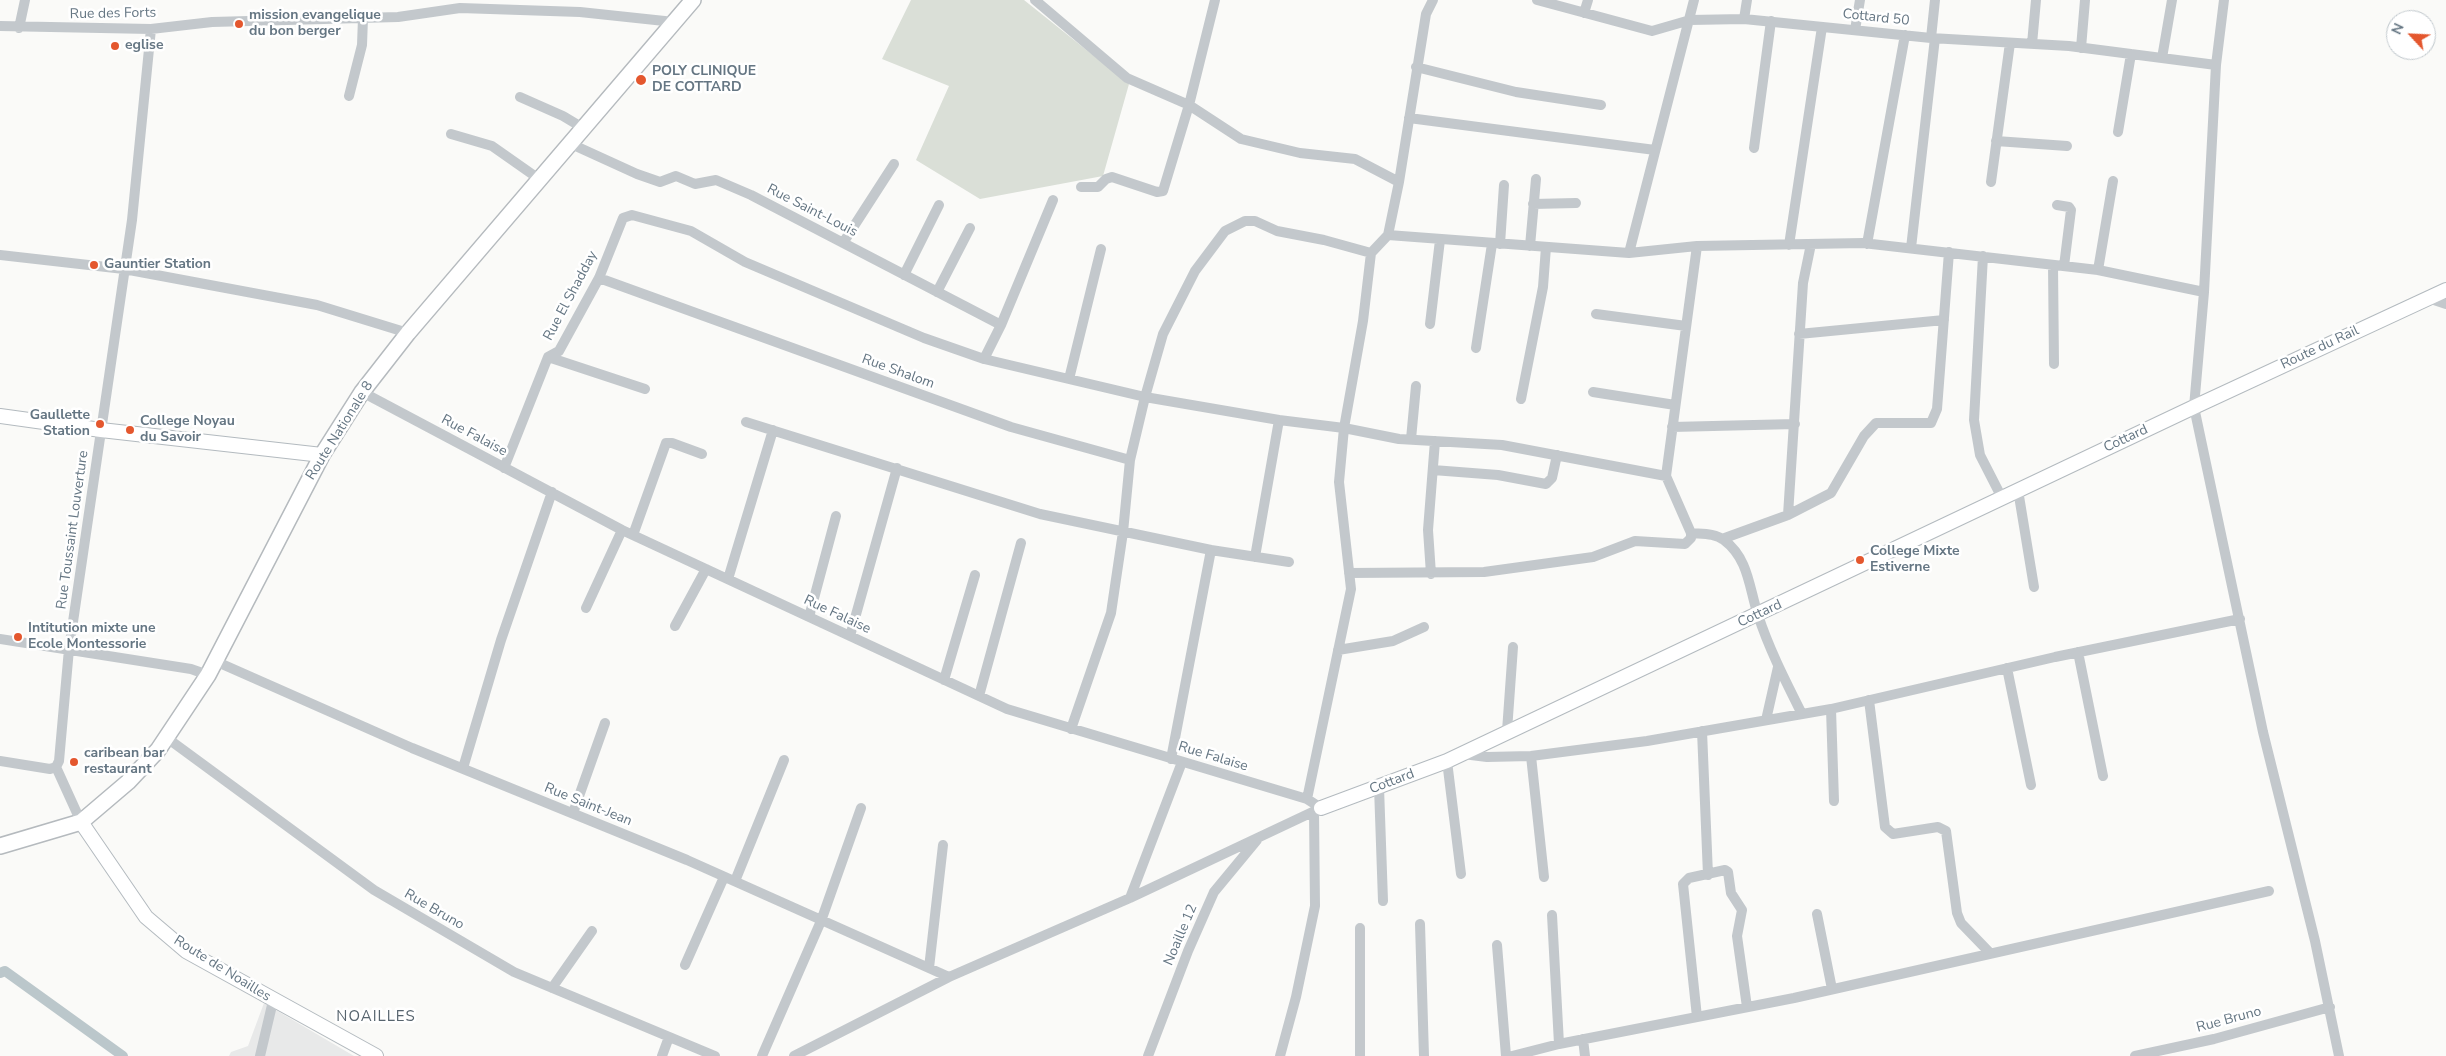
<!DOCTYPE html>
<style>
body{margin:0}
#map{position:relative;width:2446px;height:1056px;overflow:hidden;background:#fafaf8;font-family:"Nunito Sans",sans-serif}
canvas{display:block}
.north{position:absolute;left:2386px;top:10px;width:50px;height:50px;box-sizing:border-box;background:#fff;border:1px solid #c1c8cd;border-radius:50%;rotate:295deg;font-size:14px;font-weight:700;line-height:20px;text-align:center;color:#657683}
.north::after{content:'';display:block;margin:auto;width:18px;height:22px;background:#e4572e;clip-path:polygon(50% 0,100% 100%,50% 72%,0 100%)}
</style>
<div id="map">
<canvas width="2446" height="1056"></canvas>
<div class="north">N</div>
</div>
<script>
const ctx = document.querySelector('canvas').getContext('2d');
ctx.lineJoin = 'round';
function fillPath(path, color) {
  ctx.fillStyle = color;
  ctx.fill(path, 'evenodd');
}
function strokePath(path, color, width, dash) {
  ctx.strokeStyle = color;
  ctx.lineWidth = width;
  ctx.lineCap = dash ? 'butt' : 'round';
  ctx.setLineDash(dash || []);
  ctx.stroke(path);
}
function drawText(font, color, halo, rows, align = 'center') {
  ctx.font = font + ' "Nunito Sans",sans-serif';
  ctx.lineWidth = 5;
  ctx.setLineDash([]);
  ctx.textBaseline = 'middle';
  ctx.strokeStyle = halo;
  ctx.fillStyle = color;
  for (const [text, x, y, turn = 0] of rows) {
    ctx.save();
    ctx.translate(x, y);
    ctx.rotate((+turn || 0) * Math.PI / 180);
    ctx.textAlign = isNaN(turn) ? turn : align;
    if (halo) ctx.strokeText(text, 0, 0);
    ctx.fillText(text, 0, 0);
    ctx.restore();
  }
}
fillPath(new Path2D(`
 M264,1003L354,1056H229L231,1052L248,1046Z`), '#e8e9e9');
fillPath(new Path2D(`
 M911,0H1024L1129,84L1103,176L980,199L916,160L949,86L882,59Z`), '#dadfd7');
strokePath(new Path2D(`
 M0,973L5,971L123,1056`), '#bbc7cb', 10);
const secondary = new Path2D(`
 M0,416L101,430L322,455
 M1321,808L1447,761L2194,407L2446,290
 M81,822L146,917L186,951L376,1056`);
const primary = new Path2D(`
 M0,846L81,822L128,782L158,750L208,675L322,455L362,392L408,333L693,0`);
strokePath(secondary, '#b3babf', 16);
strokePath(primary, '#b5babe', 18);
strokePath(new Path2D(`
 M1035,0L1127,78L1189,105L1241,139L1300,153L1355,159L1399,182
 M1537,0L1652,31L1690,20L1744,19L1931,38L2069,46L2216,65
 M2224,0L2216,65L2204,292L2194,407L2263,732L2315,941L2339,1056
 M1584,13L1588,0
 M1744,19L1747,0
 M0,26L151,29L212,22L398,17L460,8L580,12L674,22
 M19,28L25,0
 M1855,30L1860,0
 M1931,38L1935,0
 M2032,44L2036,0
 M2081,48L2085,0
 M2162,58L2172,0
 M1416,67L1516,92L1601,105
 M349,96L362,45L363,18
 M520,97L563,116L583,128
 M1409,118L1655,150
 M2118,132L2131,54
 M451,134L492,146L539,179
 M1996,141L2067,146
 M569,143L637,174L660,182L676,176L695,184L716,180L751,195L1001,325L984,359
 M1754,148L1771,21
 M1991,182L2010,43
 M1081,187H1098L1106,179L1112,177L1157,192L1163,191L1189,105L1215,0
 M1533,204L1576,203
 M2057,205L2069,207L2071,210L2064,266
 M1388,235L1629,253L1697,246L1863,243L2098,270L2204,292
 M843,243L894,164
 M1500,244L1504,185
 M1867,244L1905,35
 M1789,245L1822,27
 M1530,246L1536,179
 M1911,248L1935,38
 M1629,253L1694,0
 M0,255L124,269L317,305L408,333
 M1983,256L1974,420L1980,455L2002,498
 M2053,265L2054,364
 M2098,270L2113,181
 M904,275L939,205
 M599,278L1011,427L1130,460L1145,397L1163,334L1195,271L1225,231L1245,221H1255L1277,231L1324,240L1371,253
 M937,292L970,228
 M2428,298L2446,304
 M1596,314L1686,326
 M1430,324L1440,240
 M1001,325L1053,200
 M1799,334L1944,320
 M1476,348L1492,244
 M548,357L645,389
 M1069,379L1101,249
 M362,392L622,530L1007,709L1307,799L1321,808
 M1593,392L1675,405
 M1521,399L1543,287L1546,247
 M746,422L1040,514L1211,550
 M1672,427L1795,424
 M1411,439L1416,386
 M504,468L548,357L559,351L599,278L623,218L632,215L691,231L745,262L924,338L984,359L1145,397L1279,420L1344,428L1399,439L1502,445L1666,476L1697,246
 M1433,470L1498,475L1546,484L1552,478L1557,455
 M2018,490L2034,587
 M1788,515L1803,283L1811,244
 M1691,533C1702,534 1715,533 1724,540C1749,559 1749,588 1758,615C1769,649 1786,682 1802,714
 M633,535L666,443H672L702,454
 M1722,539L1788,515L1831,493L1864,436L1876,423H1931L1937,409L1949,252
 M1255,557L1279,420
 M1349,573L1484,572L1593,557L1635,541L1685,544L1691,538V533L1666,476
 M1431,574L1428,530L1435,441
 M728,579L773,430
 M586,608L622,530
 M809,617L836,516
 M675,626L706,569
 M850,636L897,468
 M0,639L191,669L208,675
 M1338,650L1393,641L1424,627
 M2078,652L2103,776
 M215,661L412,748L687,860L949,977
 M2007,668L2031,785
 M944,680L975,575
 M979,696L1021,543
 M1869,700L1885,827L1893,834L1938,827L1946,831L1957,913L1961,923L1990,953
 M1831,709L1834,801
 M1766,720L1778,667
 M1071,729L1111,613L1123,532L1130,460
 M1507,731L1513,647
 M1702,731L1708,875
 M167,738L374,890L514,972L715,1056
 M1463,754L1487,757L1531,756L1647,741L1831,709L2055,657L2240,619
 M1531,756L1544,877
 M1171,759L1211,550L1289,562
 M0,761L50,769L56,767
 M1447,761L1461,874
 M56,767L59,761L69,649L132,220L151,29
 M56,767L81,822
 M463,768L501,640L552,492
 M1379,787L1383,901
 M1307,799L1351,589L1339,482L1344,428L1363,321L1371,253L1388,235L1399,182L1426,14L1433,0
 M573,813L605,723
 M735,881L784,760
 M1130,898L1182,762
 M1817,914L1832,989
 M1552,915L1559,1044
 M1420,924L1424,1056
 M1497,945L1506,1056
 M685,965L724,877
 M929,968L943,845
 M552,988L592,931
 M1697,1017L1683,884L1689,878L1725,870L1728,872L1731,893L1742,910L1737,936L1747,1007
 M1583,1039L1585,1056
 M260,1056L273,1001
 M662,1056L669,1037
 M762,1056L821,921L861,808
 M794,1056L949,977L1130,898L1321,808
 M1148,1056L1188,951L1214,892L1257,840
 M1280,1056L1296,997L1315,906L1314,811
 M1360,1056V928
 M1512,1056L1559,1044L1794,998L2269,891
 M2135,1056L2214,1039L2330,1007`), '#c3c8cc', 10);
strokePath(secondary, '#fff', 14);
strokePath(primary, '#fff', 15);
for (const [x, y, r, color] of [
 [239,24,5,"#e4572e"],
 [115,46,5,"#e4572e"],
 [641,80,6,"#e4572e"],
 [94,265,5,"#e4572e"],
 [100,424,5,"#e4572e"],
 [130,430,5,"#e4572e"],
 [1860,560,5,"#e4572e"],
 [18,637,5,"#e4572e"],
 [74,762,5,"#e4572e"]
]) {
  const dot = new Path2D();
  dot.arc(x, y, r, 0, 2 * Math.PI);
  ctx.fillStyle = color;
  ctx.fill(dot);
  strokePath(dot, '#fff', 2);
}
drawText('14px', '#657683', '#fff', [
 ["Rue des Forts",113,14,-1],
 ["Cottard 50",1876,18,6],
 ["Rue Saint-Louis",812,211,27],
 ["Rue El Shadday",571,296,-62],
 ["Route du Rail",2320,348,-25],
 ["Rue Shalom",898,372,20],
 ["Route Nationale 8",340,431,-58],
 ["Rue Falaise",474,436,28],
 ["Cottard",2126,439,-25],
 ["Rue Toussaint Louverture",73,530,-82],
 ["Cottard",1760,614,-25],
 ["Rue Falaise",837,615,25],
 ["Rue Falaise",1213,757,17],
 ["Cottard",1392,782,-21],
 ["Rue Saint-Jean",588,805,22],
 ["Rue Bruno",434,910,30],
 ["Noaille 12",1181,935,-67],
 ["Route de Noailles",222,969,32],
 ["Rue Bruno",2229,1020,-15]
]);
drawText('bold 14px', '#657683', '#fff', [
 ["mission evangelique",249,16],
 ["du bon berger",249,32],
 ["eglise",125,46],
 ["POLY CLINIQUE",652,72],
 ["DE COTTARD",652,88],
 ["Gauntier Station",104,265],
 ["Gaullette",90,416,"right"],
 ["Station",90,432,"right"],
 ["College Noyau",140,422],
 ["du Savoir",140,438],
 ["College Mixte",1870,552],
 ["Estiverne",1870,568],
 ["Intitution mixte une",28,629],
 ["Ecole Montessorie",28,645],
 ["caribean bar",84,754],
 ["restaurant",84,770]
], 'left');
ctx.letterSpacing = '1px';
drawText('15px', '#57646e', '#fff', [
 ["NOAILLES",376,1017]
]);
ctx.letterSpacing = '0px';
</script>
